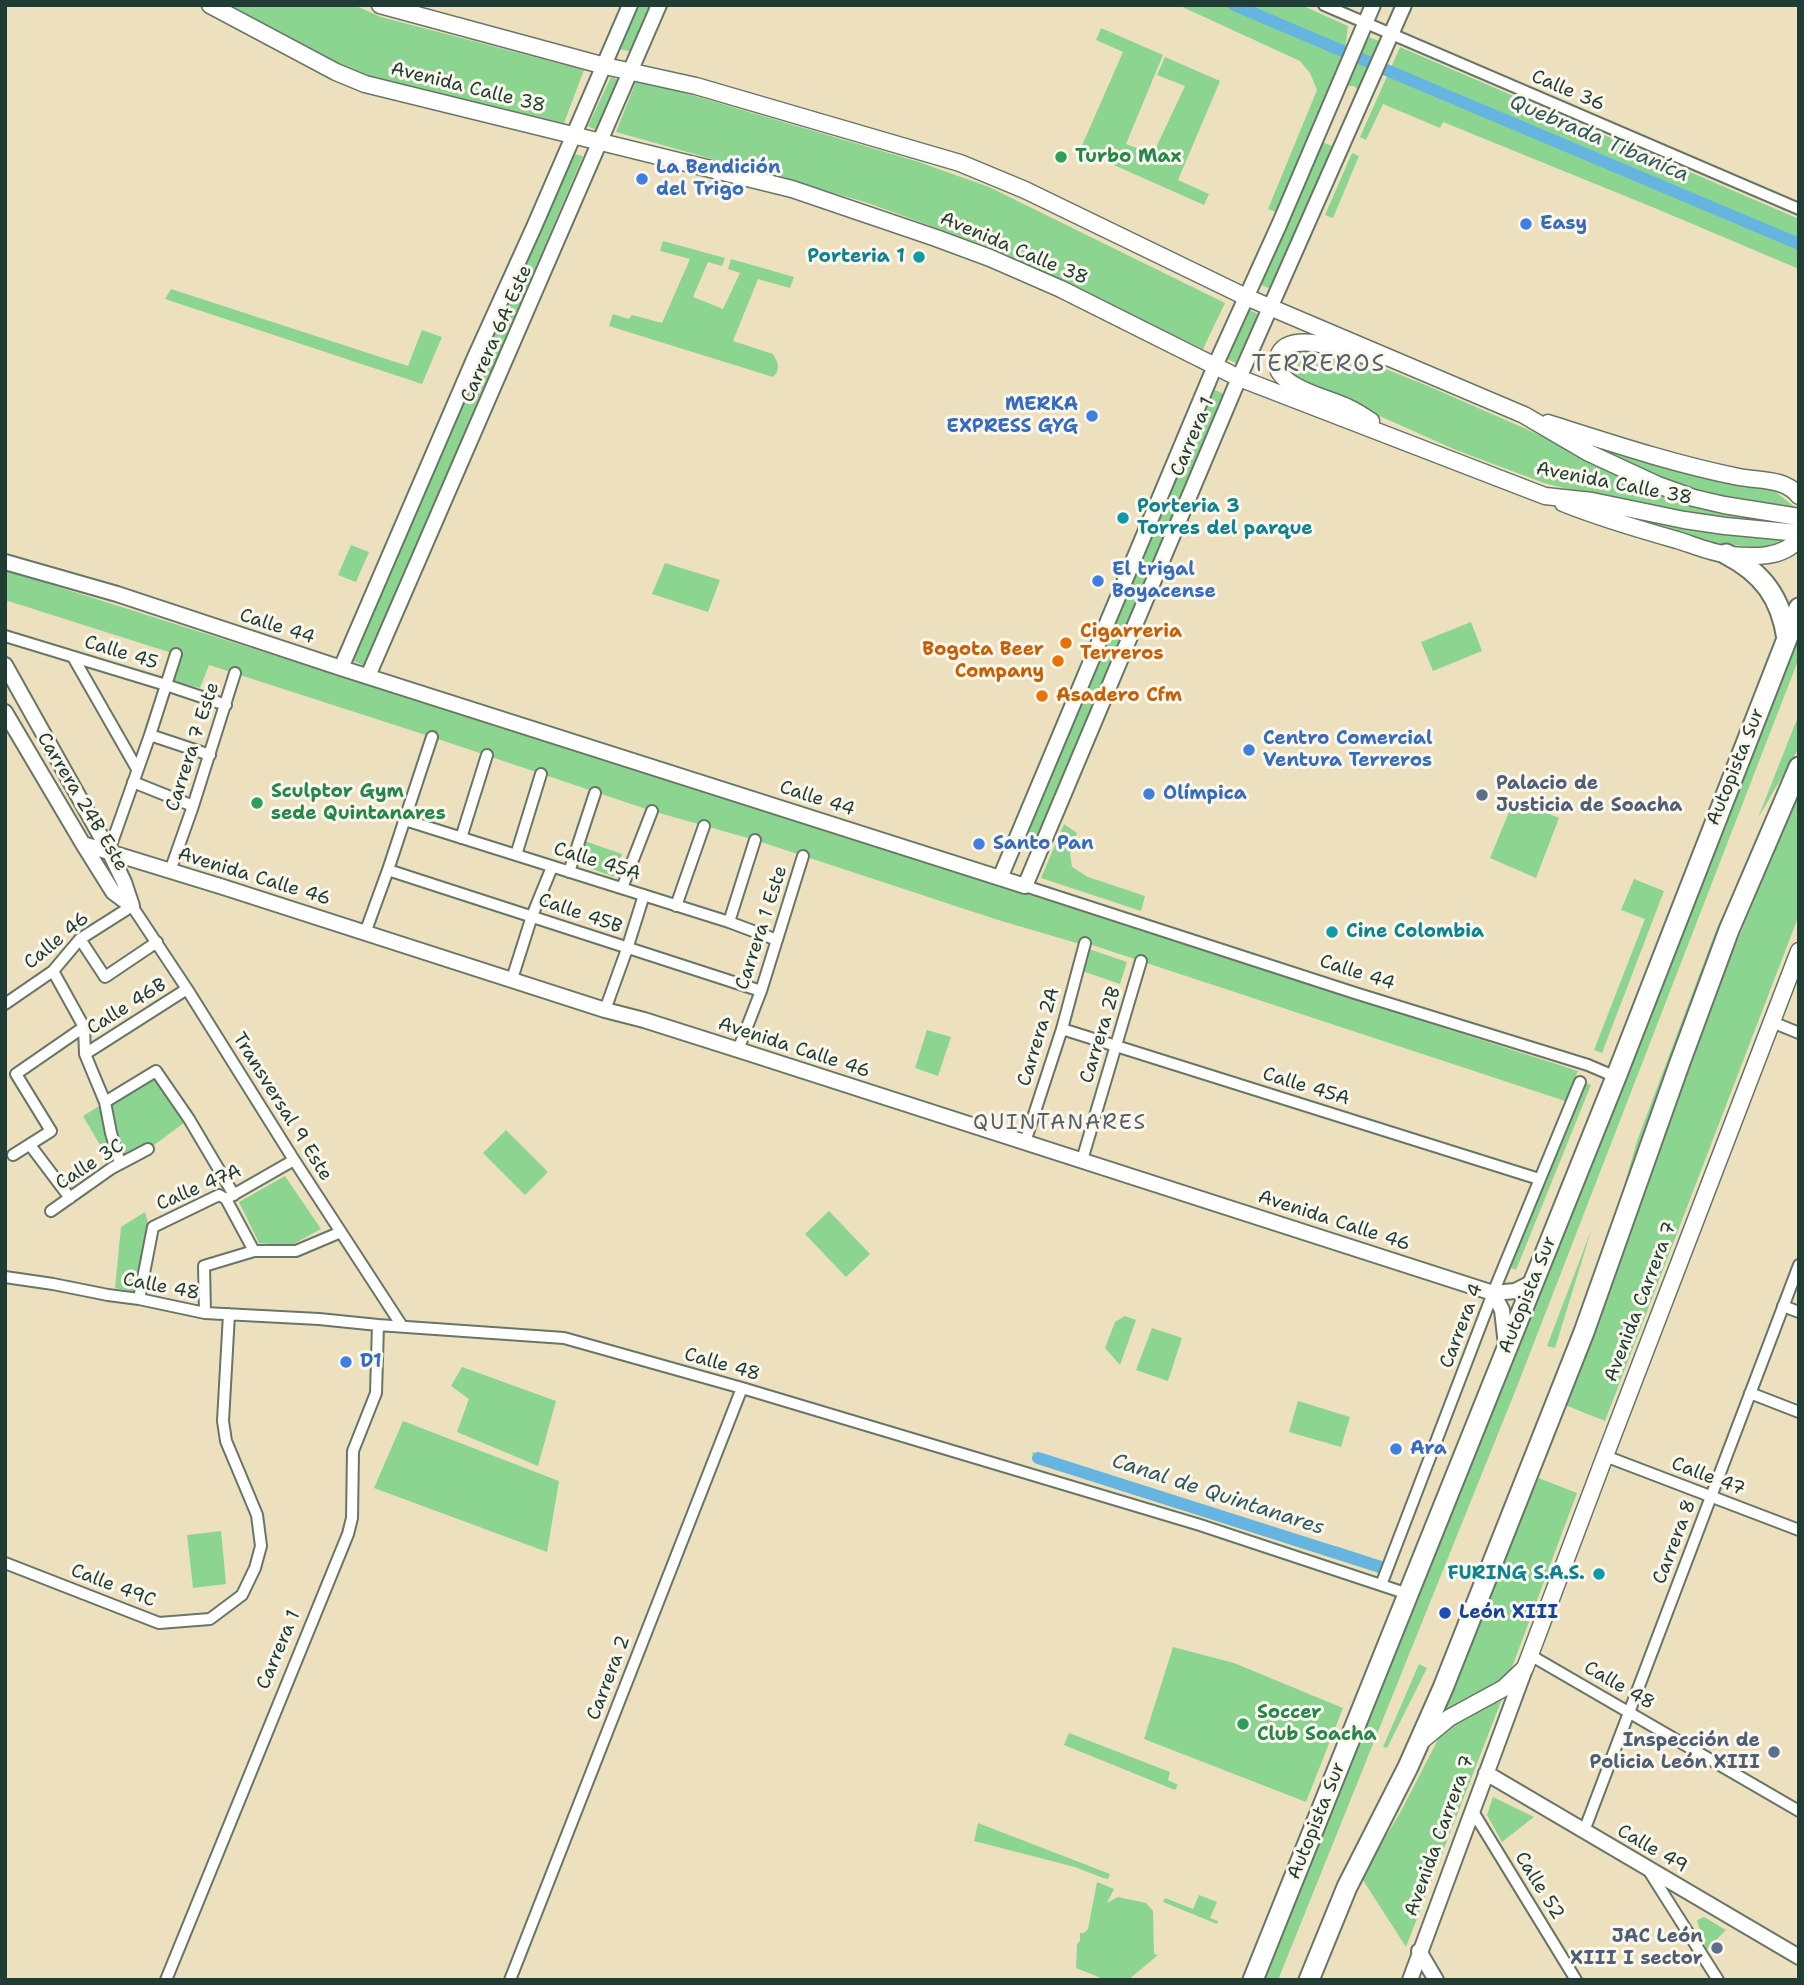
<!DOCTYPE html>
<meta charset="utf-8">
<style>
body{margin:0}
#map{position:relative;width:1804px;height:1985px;overflow:hidden;background:#ede0bf;font-family:"Shantell Sans",sans-serif}
canvas{display:block}
.frame{position:absolute;inset:0;border:7px solid #1f3d34;pointer-events:none}
</style>
<div id="map">
<canvas width="1804" height="1985"></canvas>
<div class="frame"></div>
</div>
<script>
const ctx = document.querySelector('canvas').getContext('2d');
ctx.lineJoin = 'round';
function fillPath(path, color) {
  ctx.fillStyle = color;
  ctx.fill(path, 'evenodd');
}
function strokePath(path, color, width, dash) {
  ctx.strokeStyle = color;
  ctx.lineWidth = width;
  ctx.lineCap = dash ? 'butt' : 'round';
  ctx.setLineDash(dash || []);
  ctx.stroke(path);
}
function drawText(font, color, halo, rows, align = 'center') {
  ctx.font = font + ' "Shantell Sans",sans-serif';
  ctx.lineWidth = 6;
  ctx.setLineDash([]);
  ctx.textBaseline = 'middle';
  ctx.strokeStyle = halo;
  ctx.fillStyle = color;
  for (const [text, x, y, turn = 0] of rows) {
    ctx.save();
    ctx.translate(x, y);
    ctx.rotate((+turn || 0) * Math.PI / 180);
    ctx.textAlign = isNaN(turn) ? turn : align;
    if (halo) ctx.strokeText(text, 0, 0);
    ctx.fillText(text, 0, 0);
    ctx.restore();
  }
}
fillPath(new Path2D(`
 M227,5H354L381,17L584,70L564,123L378,80L337,66Z
 M639,5H653L632,52L620,49Z
 M1178,5H1301L1348,26L1345,52L1276,212L1268,209L1317,90L1310,73L1300,61Z
 M1101,28L1163,55L1126,144L1153,154L1185,86L1157,75L1165,57L1220,81L1178,180L1209,194L1204,205L1080,150L1123,52L1096,40Z
 M1369,37L1379,41L1359,91L1354,86H1346Z
 M1400,47L1799,219V269L1657,209L1443,122L1440,128L1383,104L1366,140L1360,137Z
 M611,77L618,80L597,131L588,126Z
 M637,79L916,161L989,187L1225,303L1203,349L994,249L865,202L616,132Z
 M1322,142L1332,146L1271,289L1261,285Z
 M570,153L583,156L365,666L351,660Z
 M1352,153L1359,156L1333,218L1325,215Z
 M663,241L725,258L722,266L708,262L693,297L723,309L740,273L728,269L731,259L794,277L790,288L758,279L733,341L773,354C778,362 781,370 773,377L609,326L613,314L629,319L632,315L662,323L690,259L660,251Z
 M171,289L408,366L422,330L442,337L422,384L165,299Z
 M1247,309L1258,314L1236,363L1225,358Z
 M1315,349L1383,368L1428,386L1533,432L1632,481L1697,491L1627,464L1591,444L1701,478L1772,489L1797,509L1795,527L1788,539L1780,544L1766,548L1712,543L1602,511L1584,493L1544,483L1456,450L1294,378L1286,369L1284,361L1290,351Z
 M1213,389L1224,394L1039,834L1036,839L1032,840L1029,838L1028,830Z
 M351,545L369,552L356,582L338,575Z
 M665,563L720,580L708,612L652,594Z
 M5,570L1067,907L1578,1071L1565,1101L1086,943L1080,944L998,920L755,840L652,811L432,737L209,665L200,688L168,679L175,654L5,600Z
 M1471,622L1482,651L1433,671L1421,642Z
 M1799,627V658L1518,1384L1278,1980H1265L1433,1549Z
 M1799,716V748L1758,818L1795,724Z
 M1799,792V915L1605,1421L1565,1405L1706,1017Z
 M1514,800L1559,818L1536,878L1490,858Z
 M1064,824L1077,833L1070,853L1072,867L1088,877L1145,896L1141,911L1041,878Z
 M579,839L622,854L614,877L571,861Z
 M1634,879L1664,891L1602,1053L1594,1050L1645,919L1621,910Z
 M1738,889L1614,1221L1637,1141L1718,925Z
 M1089,949L1127,962L1120,984L1082,971Z
 M927,1030L951,1037L938,1076L915,1068Z
 M156,1071L188,1120L150,1148L113,1167L83,1116Z
 M1584,1082L1591,1085L1516,1270L1509,1267Z
 M506,1130L548,1172L525,1195L483,1153Z
 M285,1176L321,1229L290,1246L259,1243L239,1202Z
 M829,1211L870,1254L846,1277L805,1234Z
 M145,1212L149,1227L137,1292L115,1288L121,1227Z
 M1592,1228L1555,1348L1547,1346Z
 M1125,1316L1136,1320L1120,1365L1105,1348L1115,1322Z
 M1152,1328L1182,1338L1168,1381L1136,1370Z
 M462,1367L556,1401L538,1466L457,1432L469,1399L451,1386Z
 M1298,1401L1350,1417L1341,1447L1289,1432Z
 M403,1421L559,1481L547,1552L374,1488Z
 M1032,1452L1142,1488L1323,1543L1339,1547L1389,1564L1385,1575L1034,1462Z
 M1536,1477L1577,1493L1508,1678L1442,1714Z
 M221,1531L226,1584L193,1588L187,1535Z
 M1173,1647L1234,1663L1343,1708L1306,1802L1144,1739Z
 M1419,1664L1427,1668L1387,1748L1383,1747Z
 M1505,1691L1406,1947L1361,1877L1400,1813L1444,1728Z
 M1069,1733L1170,1772L1168,1780L1178,1785L1175,1790L1064,1745Z
 M1493,1797L1534,1817L1502,1842L1487,1815Z
 M978,1823L1110,1874L1108,1879L1103,1878L1075,1867L974,1841Z
 M1097,1882L1114,1889L1107,1903L1118,1897L1146,1903L1153,1911L1154,1954L1158,1955L1128,1980H1106L1076,1968L1077,1944L1080,1941V1933H1084L1088,1929Z
 M1199,1895L1217,1902L1210,1918L1218,1921L1217,1924L1163,1902L1165,1898L1193,1909Z
 M1704,1917L1726,1930L1706,1950L1697,1920Z`), '#8bd591');
strokePath(new Path2D(`
 M1234,5L1345,52
 M1359,58L1371,63
 M1384,69L1799,244
 M1038,1458L1387,1569`), '#66b5e0', 12);
const street = new Path2D(`
 M1324,5L1799,209
 M5,636L166,685L226,705
 M73,657L137,769
 M150,735L210,755
 M133,782L193,806
 M405,820L729,922L777,940
 M461,838L487,755
 M109,851L150,735L176,654
 M516,855L541,774
 M388,870L761,991
 M170,871L193,806L235,673
 M569,872L595,793
 M1025,886L1355,993L1588,1065L1616,1077
 M622,888L652,811
 M676,906L704,826
 M729,922L755,840
 M365,933L388,870L432,737
 M80,939L105,977L157,942
 M53,971L84,1027L85,1054L105,1102L111,1133L120,1163
 M512,979L532,916L552,867
 M5,1004L53,971L80,939L132,906L187,989L294,1160L402,1326
 M605,1010L627,949L644,895
 M1772,1022L1799,1033
 M1062,1029L1539,1179
 M738,1050L761,991L803,856
 M85,1054L187,989
 M105,1102L156,1071L189,1119L234,1195
 M1025,1142L1062,1029L1085,943
 M30,1145L70,1198
 M13,1155L51,1131L16,1074L84,1027
 M1082,1160L1141,961
 M226,1199L254,1251
 M51,1211L112,1168L148,1149
 M5,1277L53,1284L108,1295L139,1299L205,1313L319,1319L378,1325L564,1338L742,1388L1200,1525L1408,1594
 M139,1299L153,1227L219,1195L226,1199L294,1160
 M1783,1306L1799,1312
 M205,1313L204,1266L254,1251H296L341,1232
 M1750,1393L1799,1412
 M1605,1456L1799,1530
 M5,1563L159,1623L210,1619L242,1595L255,1568L261,1546L257,1515L226,1441L223,1421L229,1314
 M1381,1585L1493,1293L1580,1082
 M1530,1655L1799,1811
 M1472,1810L1576,1980
 M1584,1831L1799,1265
 M1649,1871L1718,1980
 M166,1980L348,1534L352,1518L353,1451L376,1393L378,1325
 M510,1980L742,1388`);
const secondary = new Path2D(`
 M5,562L117,594L341,668L1025,886L1239,378L1404,5
 M5,665L109,851L124,882L132,906
 M341,668L475,357L534,227L630,5
 M368,676L659,5
 M5,712L83,844L113,892L132,906
 M83,844L223,887L605,1010L644,1020L748,1053L1493,1293L1515,1291L1533,1282
 M1000,878L1215,366L1279,225L1373,5
 M1493,1293L1502,1310L1506,1345
 M1486,1773L1799,1957
 M1419,1951L1436,1980
 M1410,1980L1525,1669`);
const primary = new Path2D(`
 M210,5L336,72L365,84L792,189L936,238L990,258L1061,289L1239,378L1545,496L1592,501L1684,520L1725,526L1799,533
 M380,5L605,66L696,86L960,163L1025,190L1246,297L1524,415L1589,453L1658,485L1694,498L1724,505L1799,517
 M1368,356C1347,351 1287,328 1278,357C1275,368 1279,374 1288,381C1305,394 1328,398 1347,407C1356,411 1363,416 1371,421
 M1548,423C1611,443 1674,464 1739,477C1760,481 1785,478 1799,496
 M1563,503C1600,518 1638,529 1677,540C1693,545 1712,553 1729,555C1752,557 1784,559 1799,538
 M1420,1742L1449,1718L1504,1688L1525,1668L1605,1456L1799,951`);
const highway = new Path2D(`
 M1726,554C1763,573 1781,598 1787,639
 M1253,1980L1616,1077L1799,608
 M1309,1980L1347,1887L1408,1767L1443,1688L1584,1332L1679,1065L1729,930L1799,767`);
strokePath(street, '#677665', 14);
strokePath(secondary, '#677665', 18);
strokePath(primary, '#677665', 19);
strokePath(highway, '#677665', 23);
strokePath(street, '#fff', 10);
strokePath(secondary, '#fff', 14);
strokePath(primary, '#fff', 16);
strokePath(highway, '#fff', 19);
for (const [x, y, r, color] of [
 [1061,157,7,"#2e9e5b"],
 [642,179,7,"#3f7fe0"],
 [1526,224,7,"#3f7fe0"],
 [919,257,7,"#0f9aa8"],
 [1092,416,7,"#3f7fe0"],
 [1123,518,7,"#0f9aa8"],
 [1098,581,7,"#3f7fe0"],
 [1066,643,7,"#e8710a"],
 [1058,661,7,"#e8710a"],
 [1042,696,7,"#e8710a"],
 [1249,750,7,"#3f7fe0"],
 [1149,794,7,"#3f7fe0"],
 [1482,795,7,"#5c6f8a"],
 [257,803,7,"#2e9e5b"],
 [979,844,7,"#3f7fe0"],
 [1332,932,7,"#0f9aa8"],
 [346,1362,7,"#3f7fe0"],
 [1396,1449,7,"#3f7fe0"],
 [1599,1574,7,"#0f9aa8"],
 [1445,1613,7,"#1a4fb4"],
 [1243,1724,7,"#2e9e5b"],
 [1774,1752,7,"#5c6f8a"],
 [1717,1948,7,"#5c6f8a"]
]) {
  const dot = new Path2D();
  dot.arc(x, y, r, 0, 2 * Math.PI);
  ctx.fillStyle = color;
  ctx.fill(dot);
  strokePath(dot, '#fbf7ec', 2.5);
}
drawText('19px', '#1f3d34', '#fbf7ec', [
 ["Avenida Calle 38",468,88,14],
 ["Calle 36",1568,91,23],
 ["Avenida Calle 38",1014,249,23],
 ["Carrera 6A Este",497,334,-66],
 ["Carrera 1",1193,437,-67],
 ["Avenida Calle 38",1614,484,11],
 ["Calle 44",277,627,18],
 ["Calle 45",121,653,17],
 ["Carrera 7 Este",193,747,-72],
 ["Autopista Sur",1736,767,-68],
 ["Calle 44",817,799,18],
 ["Carrera 24B Este",82,802,59],
 ["Calle 45A",597,862,17],
 ["Avenida Calle 46",254,877,17],
 ["Calle 45B",580,914,19],
 ["Carrera 1 Este",762,928,-72],
 ["Calle 46",57,941,-40],
 ["Calle 44",1357,973,18],
 ["Calle 46B",127,1007,-32],
 ["Carrera 2B",1101,1035,-73],
 ["Carrera 2A",1039,1037,-73],
 ["Avenida Calle 46",794,1048,18],
 ["Calle 45A",1306,1087,17],
 ["Transversal 9 Este",282,1107,58],
 ["Calle 3C",90,1165,-33],
 ["Calle 47A",199,1188,-23],
 ["Avenida Calle 46",1334,1221,18],
 ["Calle 48",161,1287,11],
 ["Autopista Sur",1528,1295,-68],
 ["Avenida Carrera 7",1641,1302,-69],
 ["Carrera 4",1462,1326,-69],
 ["Calle 48",722,1365,16],
 ["Calle 47",1708,1477,21],
 ["Carrera 8",1675,1542,-69],
 ["Calle 49C",113,1586,21],
 ["Carrera 1",279,1650,-67],
 ["Carrera 2",609,1678,-69],
 ["Calle 48",1619,1686,30],
 ["Autopista Sur",1317,1821,-68],
 ["Avenida Carrera 7",1440,1836,-70],
 ["Calle 49",1652,1849,30],
 ["Calle 52",1539,1886,58]
]);
drawText('bold 19px', '#27864d', '#fbf7ec', [
 ["Turbo Max",1075,157],
 ["Sculptor Gym",271,792],
 ["sede Quintanares",271,814],
 ["Soccer",1257,1713],
 ["Club Soacha",1257,1735]
], 'left');
drawText('bold 19px', '#366cbe', '#fbf7ec', [
 ["La Bendición",656,168],
 ["del Trigo",656,190],
 ["Easy",1540,224],
 ["MERKA",1078,405,"right"],
 ["EXPRESS GYG",1078,427,"right"],
 ["El trigal",1112,570],
 ["Boyacense",1112,592],
 ["Centro Comercial",1263,739],
 ["Ventura Terreros",1263,761],
 ["Olímpica",1163,794],
 ["Santo Pan",993,844],
 ["D1",360,1362],
 ["Ara",1410,1449]
], 'left');
drawText('bold 19px', '#0d838f', '#fbf7ec', [
 ["Porteria 1",905,257],
 ["Porteria 3",1137,507,"left"],
 ["Torres del parque",1137,529,"left"],
 ["Cine Colombia",1346,932,"left"],
 ["FURING S.A.S.",1585,1574]
], 'right');
drawText('bold 19px', '#c56008', '#fbf7ec', [
 ["Cigarreria",1080,632],
 ["Terreros",1080,654],
 ["Bogota Beer",1044,650,"right"],
 ["Company",1044,672,"right"],
 ["Asadero Cfm",1056,696]
], 'left');
drawText('bold 19px', '#4e5e75', '#fbf7ec', [
 ["Palacio de",1496,784,"left"],
 ["Justicia de Soacha",1496,806,"left"],
 ["Inspección de",1760,1741],
 ["Policia León XIII",1760,1763],
 ["JAC León",1703,1937],
 ["XIII I sector",1703,1959]
], 'right');
drawText('bold 19px', '#164399', '#fbf7ec', [
 ["León XIII",1459,1613]
], 'left');
drawText('italic 21px', '#315b5f', '#fbf7ec', [
 ["Quebrada Tibaníca",1599,139,23],
 ["Canal de Quintanares",1218,1495,18]
]);
ctx.letterSpacing = '2px';
drawText('21px', '#55616a', '#fbf7ec', [
 ["QUINTANARES",1060,1124]
]);
ctx.letterSpacing = '0px';
ctx.letterSpacing = '2px';
drawText('23px', '#55616a', '#fbf7ec', [
 ["TERREROS",1319,365]
]);
ctx.letterSpacing = '0px';
</script>
